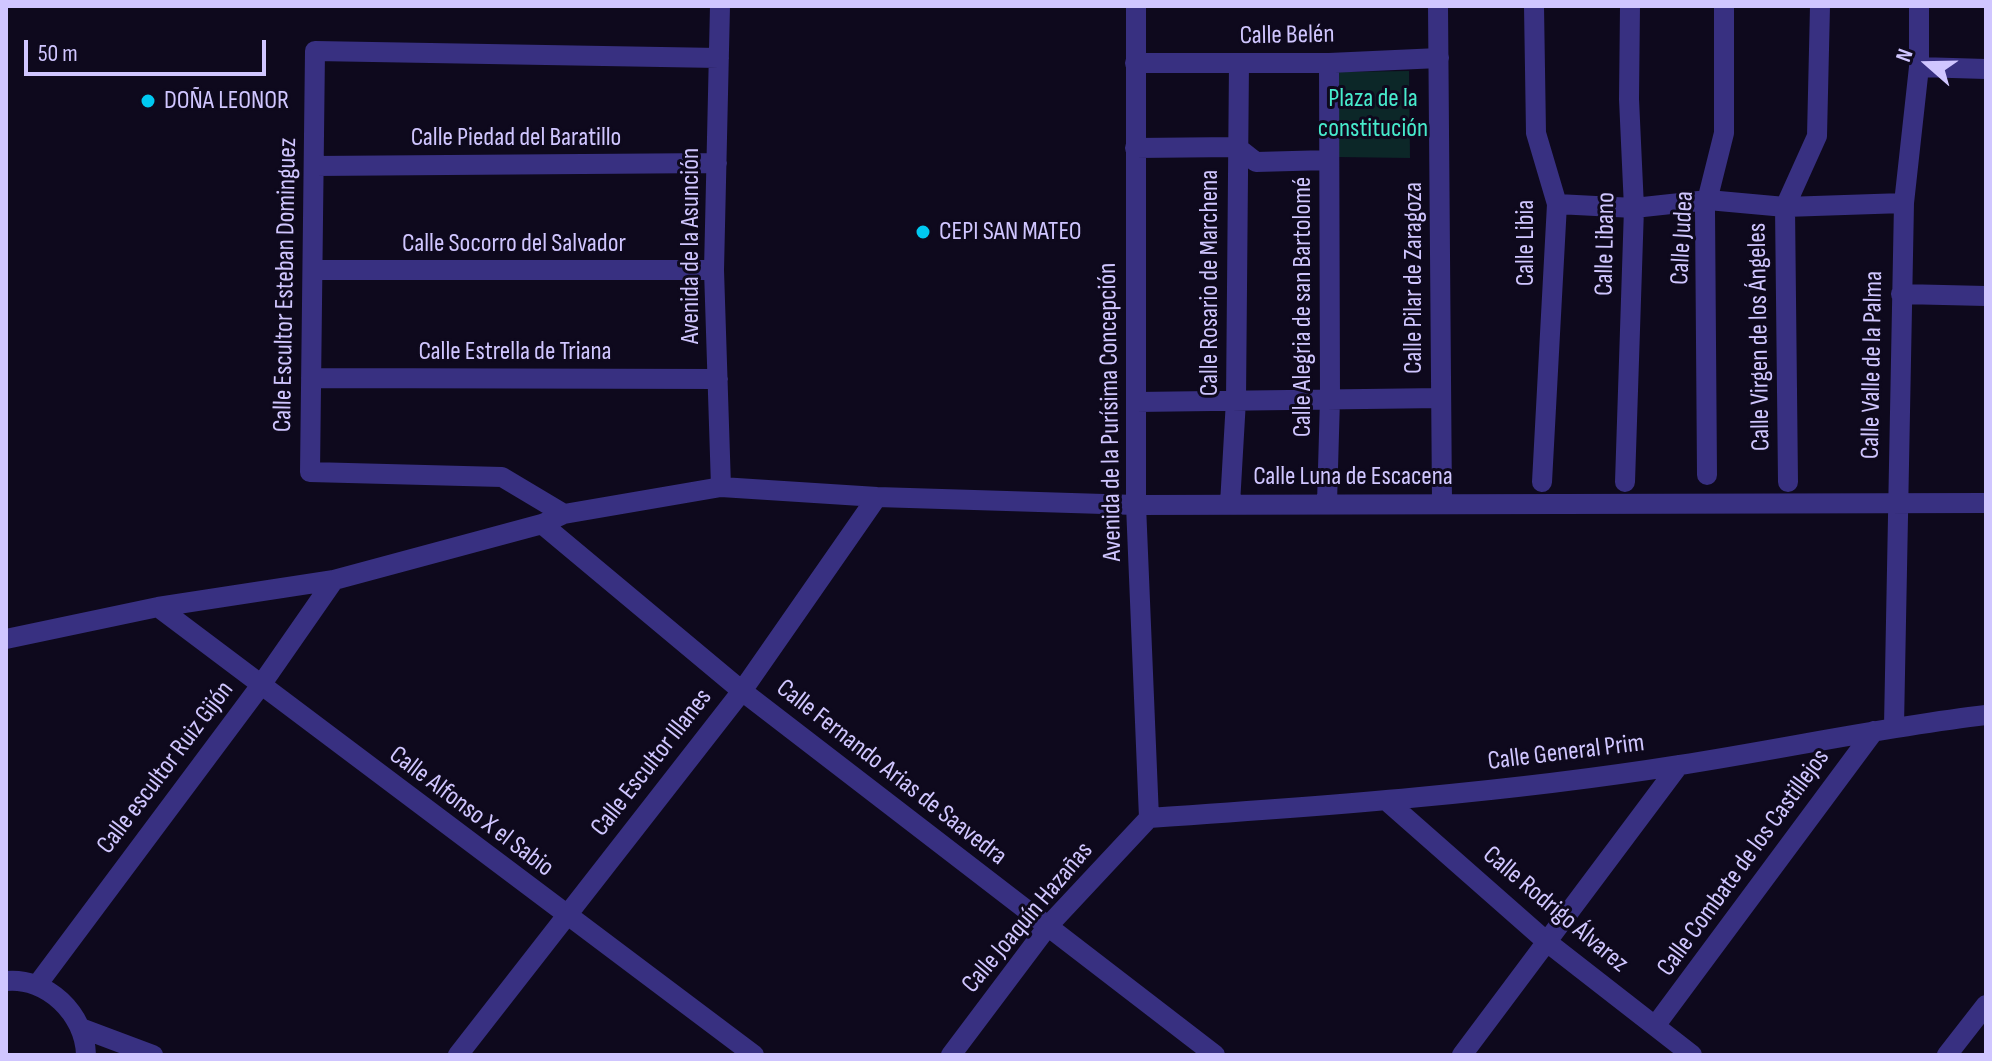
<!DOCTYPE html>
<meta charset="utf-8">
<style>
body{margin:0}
#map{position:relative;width:1992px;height:1061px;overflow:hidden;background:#0e091d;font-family:"Sofia Sans Condensed",sans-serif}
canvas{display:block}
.frame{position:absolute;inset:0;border:8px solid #d0c6ff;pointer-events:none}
.north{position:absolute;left:1888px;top:24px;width:80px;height:80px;-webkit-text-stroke:6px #0e091d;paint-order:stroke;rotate:290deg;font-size:22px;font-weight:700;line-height:32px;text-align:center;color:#d0c6ff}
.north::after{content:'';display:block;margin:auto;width:28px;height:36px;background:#d0c6ff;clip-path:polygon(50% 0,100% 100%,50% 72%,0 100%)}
.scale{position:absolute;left:24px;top:40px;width:242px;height:36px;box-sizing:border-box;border:4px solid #d0c6ff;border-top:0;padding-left:10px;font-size:24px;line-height:28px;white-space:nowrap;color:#d0c6ff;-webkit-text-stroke:6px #0e091d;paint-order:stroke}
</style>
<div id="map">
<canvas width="1992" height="1061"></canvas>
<div class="frame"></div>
<div class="north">N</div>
<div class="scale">50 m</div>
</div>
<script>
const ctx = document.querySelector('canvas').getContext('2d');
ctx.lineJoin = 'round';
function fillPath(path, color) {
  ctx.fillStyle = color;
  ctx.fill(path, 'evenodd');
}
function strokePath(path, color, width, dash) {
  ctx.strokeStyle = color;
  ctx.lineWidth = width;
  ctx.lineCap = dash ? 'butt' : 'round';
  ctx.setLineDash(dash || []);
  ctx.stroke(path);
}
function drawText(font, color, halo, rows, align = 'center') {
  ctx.font = font + ' "Sofia Sans Condensed",sans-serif';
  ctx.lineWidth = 6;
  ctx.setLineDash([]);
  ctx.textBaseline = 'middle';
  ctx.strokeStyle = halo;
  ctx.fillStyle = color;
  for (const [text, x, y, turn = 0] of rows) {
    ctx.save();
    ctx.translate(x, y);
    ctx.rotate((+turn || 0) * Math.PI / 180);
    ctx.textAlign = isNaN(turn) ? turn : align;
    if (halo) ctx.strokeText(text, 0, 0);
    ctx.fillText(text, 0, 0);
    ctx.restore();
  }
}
fillPath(new Path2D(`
 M1409,71L1410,158L1338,157L1335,72Z`), '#0c2728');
strokePath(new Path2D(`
 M720,6L714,270L721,487
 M1136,6V505L1149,818
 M1438,6L1442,502
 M1534,6L1536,133L1557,204L1542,482
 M1135,63H1329L1439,58
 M1919,67L1986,69
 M1135,148L1237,147L1256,162L1329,160
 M314,166L717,163
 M1557,204L1634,208L1708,200L1785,207L1904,203
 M314,270H714
 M1901,294L1986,296
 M311,378L718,379
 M1136,402L1441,398
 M1707,475L1705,209L1724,133V6
 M1625,482L1634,208L1629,99L1630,6
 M1788,482L1785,207L1817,136L1820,6
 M1327,503L1330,399L1329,63
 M1230,504L1236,400L1239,63
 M564,514L502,477L310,472L315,51L719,58
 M542,524L742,691L1215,1055
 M158,607L754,1055
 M6,639L158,607L334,580L542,524L564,514L721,487L877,497L1136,505L1986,503
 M1894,726L1904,203L1919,67V6
 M1388,802L1547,942L1692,1055
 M1149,818C1326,806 1504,793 1680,765C1783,749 1883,727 1986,715
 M6,981C47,977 85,1014 86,1055
 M37,985L261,685L334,580
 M1655,1026L1874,731
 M81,1028L153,1055
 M458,1055L742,691L877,497
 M951,1055L1048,926L1149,818
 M1462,1055L1679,765
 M1947,1055L1986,1005`), '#383081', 20);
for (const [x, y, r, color] of [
 [148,101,8,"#00c9f1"],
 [923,232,8,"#00c9f1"]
]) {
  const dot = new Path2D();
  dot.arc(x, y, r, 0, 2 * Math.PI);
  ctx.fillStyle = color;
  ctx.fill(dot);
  strokePath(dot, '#0e091d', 3);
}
drawText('26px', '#d0c6ff', '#0e091d', [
 ["Calle Belén",1287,36,-1],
 ["Calle Piedad del Baratillo",516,138],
 ["Calle Judea",1683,238,-87],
 ["Calle Libia",1526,243,-90],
 ["Calle Socorro del Salvador",514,244],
 ["Calle Libano",1606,244,-89],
 ["Avenida de la Asunción",691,246,-90],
 ["Calle Pilar de Zaragoza",1414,278,-90],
 ["Calle Rosario de Marchena",1210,283,-90],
 ["Calle Escultor Esteban Dominguez",286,285,-89],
 ["Calle Alegria de san Bartolomé",1303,307,-90],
 ["Calle Virgen de los Ángeles",1760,337,-91],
 ["Calle Estrella de Triana",515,352],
 ["Calle Valle de la Palma",1873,365,-89],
 ["Avenida de la Purísima Concepción",1111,412,-91],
 ["Calle Luna de Escacena",1353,477],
 ["Calle General Prim",1566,753,-7],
 ["Calle Escultor Illanes",652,763,-52],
 ["Calle escultor Ruiz Gijón",166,768,-53],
 ["Calle Fernando Arias de Saavedra",891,773,38],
 ["Calle Alfonso X el Sabio",471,812,37],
 ["Calle Combate de los Castillejos",1744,863,-54],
 ["Calle Rodrigo Álvarez",1555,910,40],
 ["Calle Joaquín Hazañas",1028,918,-50]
]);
drawText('26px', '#47eacc', '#0e091d', [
 ["Plaza de la",1373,99],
 ["constitución",1373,129]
]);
drawText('26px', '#d0c6ff', '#0e091d', [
 ["DOÑA LEONOR",164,101],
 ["CEPI SAN MATEO",939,232]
], 'left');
</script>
